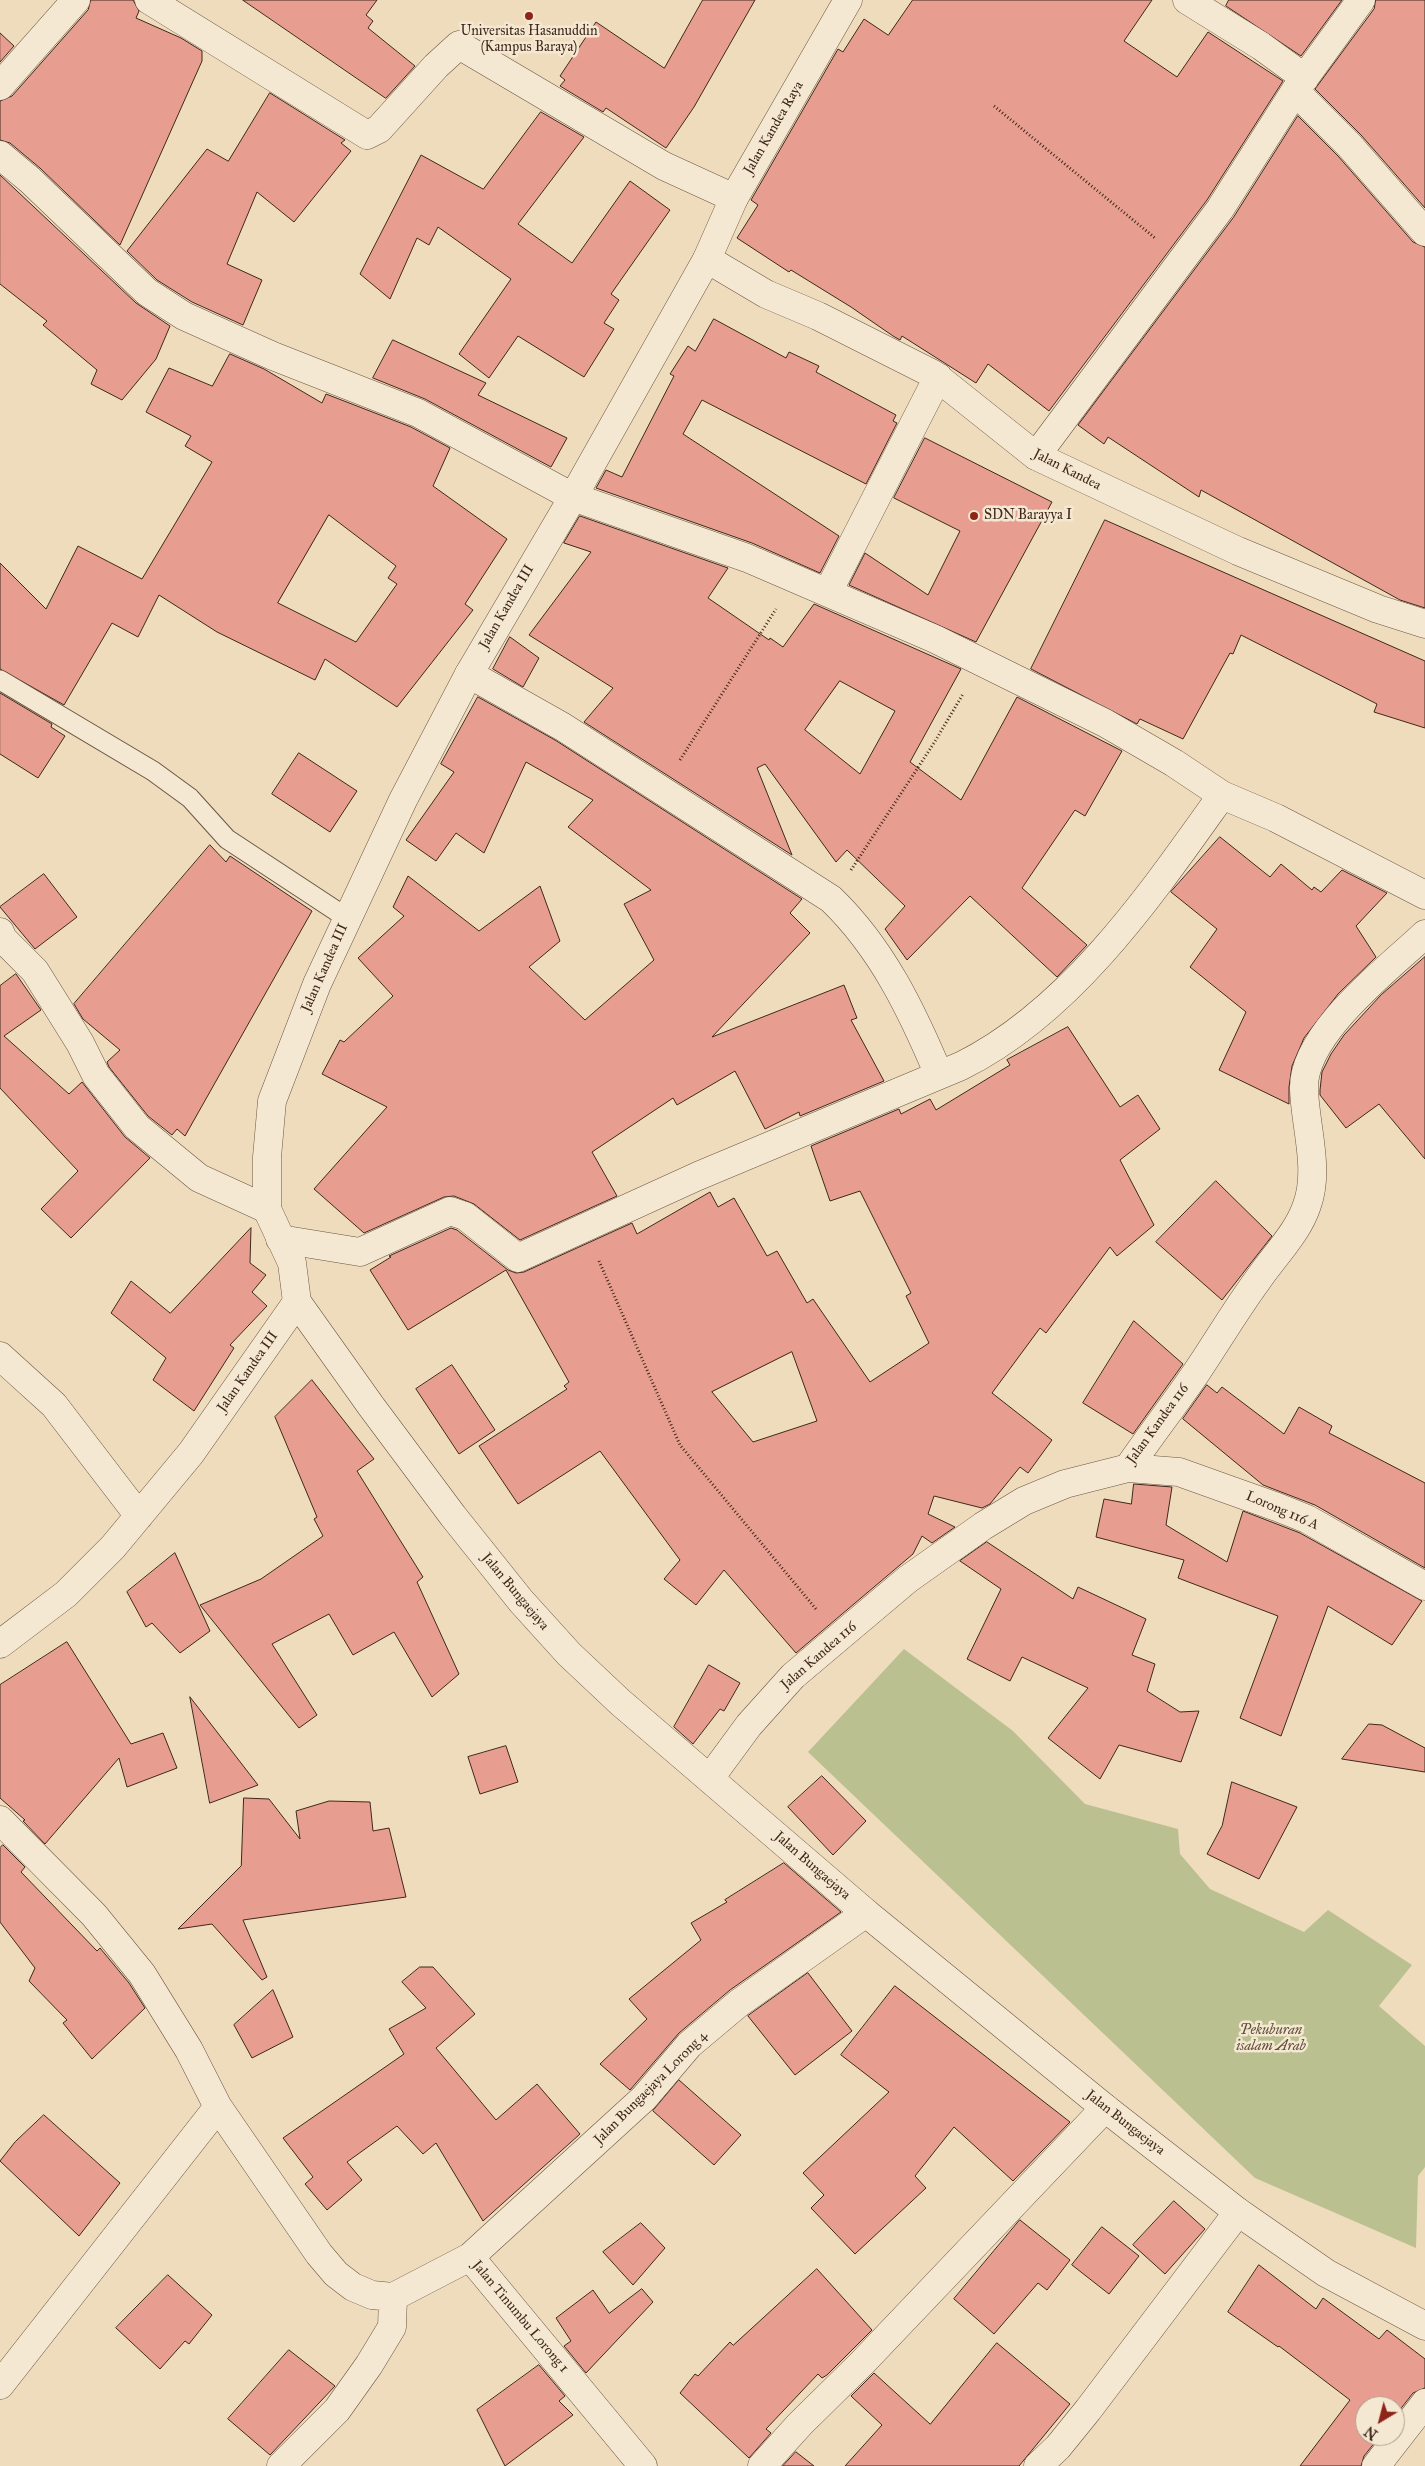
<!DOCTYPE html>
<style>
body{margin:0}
#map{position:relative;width:1425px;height:2466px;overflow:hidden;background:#efdcbc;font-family:"IM FELL Great Primer",serif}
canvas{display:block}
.north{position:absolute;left:1355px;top:2396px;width:50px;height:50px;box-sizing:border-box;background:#f5e8d3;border:1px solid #ac9b89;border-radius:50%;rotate:217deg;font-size:14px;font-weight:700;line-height:20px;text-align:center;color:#3f281b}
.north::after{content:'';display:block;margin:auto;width:18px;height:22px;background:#8f2418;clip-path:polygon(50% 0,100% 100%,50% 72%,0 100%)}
</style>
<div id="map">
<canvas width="1425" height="2466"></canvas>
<div class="north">N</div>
</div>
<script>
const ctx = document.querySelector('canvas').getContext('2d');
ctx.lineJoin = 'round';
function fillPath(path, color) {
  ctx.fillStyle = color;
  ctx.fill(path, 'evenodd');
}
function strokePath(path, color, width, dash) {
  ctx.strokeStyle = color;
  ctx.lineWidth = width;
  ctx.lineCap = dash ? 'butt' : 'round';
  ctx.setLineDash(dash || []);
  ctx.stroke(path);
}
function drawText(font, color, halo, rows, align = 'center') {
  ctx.font = font + ' "IM FELL Great Primer",serif';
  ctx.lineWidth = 5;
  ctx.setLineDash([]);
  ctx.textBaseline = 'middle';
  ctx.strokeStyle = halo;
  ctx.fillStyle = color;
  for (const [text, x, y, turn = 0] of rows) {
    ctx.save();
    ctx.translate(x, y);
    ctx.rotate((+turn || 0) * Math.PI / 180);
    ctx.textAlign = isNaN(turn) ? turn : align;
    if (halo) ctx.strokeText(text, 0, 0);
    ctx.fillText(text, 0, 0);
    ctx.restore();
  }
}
fillPath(new Path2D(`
 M904,1649L1013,1731L1085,1804L1178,1829L1180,1854L1210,1889L1304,1932L1328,1910L1412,1965L1379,2006L1425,2046V2167L1418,2176L1416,2248L1255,2178L808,1752Z`), '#bac090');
const building = new Path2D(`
 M91,0H133L139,11L136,18L181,38L202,51V61L120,245L40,168L10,143L0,140V101L12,96L88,10Z
 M243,0H377L366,15L373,21L368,28L415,66L386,98Z
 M703,0H755L694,107L666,148L606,108L603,112L560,86L565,80L560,76L596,22L664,68Z
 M913,0H1152L1124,41L1177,77L1208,32L1283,81L1207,200L1049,411L988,364L976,383L902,336L900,340L893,336L851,307L791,270L789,272L737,238L758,205L751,200L838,49L843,52L864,19L888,35Z
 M1229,0H1342L1301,56L1226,6Z
 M1376,0H1425V208L1361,135L1315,89L1374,9Z
 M0,33L14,46L0,62Z
 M270,93L345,140L341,143L351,151L294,222L257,192L227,264L262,280L243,325L192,302L157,280L127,251L207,149L228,161Z
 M541,112L584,137L518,224L572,263L630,181L670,210L611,294L619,300L604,323L614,329L584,377L518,336L489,378L459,354L511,279L438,227L429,245L417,238L390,299L360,274L421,155L483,189Z
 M1298,116L1338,156L1413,242L1425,247V608L1400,600L1201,490L1199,497L1108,437L1104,444L1078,425L1233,218Z
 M0,175L136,303L170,326L156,359L122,400L91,384L97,370L43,325L47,321L0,284Z
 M714,319L786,358L789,352L819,366L816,372L896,415L893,421L897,423L866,484L702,400L683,434L839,536L820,573L752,543L596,488L606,470L622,477L674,376L670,374L688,346L695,351Z
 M393,340L486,383L478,395L567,438L551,467L425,399L373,378Z
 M230,354L264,369L322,403L326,394L411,427L450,448L433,486L507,539L465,604L473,610L397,707L325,659L315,680L217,632L159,595L138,637L112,623L64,705L0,669V563L46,609L78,546L142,579L212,462L185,446L191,436L146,412L169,368L212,386ZM329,515L396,566L388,578L397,584L356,642L278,603Z
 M925,438L1052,502L976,642L849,585L865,553L928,595L960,531L894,498Z
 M580,516L728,568L708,598L769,640L770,638L783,647L814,604L961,669L910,762L961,800L1017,697L1122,751L1085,816L1075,810L1022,888L1087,945L1057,977L970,896L907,960L885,929L905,906L847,850L836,862L765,764L757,768L792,855L584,722L613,688L529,635L591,552L564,543ZM840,681L895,711L860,774L805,730Z
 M1105,520L1425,661V728L1374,712L1377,704L1241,635L1233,654L1230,653L1183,739L1140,719L1137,724L1031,669Z
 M510,637L539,658L523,687L493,669Z
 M0,693L52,724L51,727L65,736L38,778L0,754Z
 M478,697L555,740L802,899L790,913L810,933L712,1037L844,985L857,1018L851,1020L884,1081L800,1116L799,1112L765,1129L735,1071L677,1105L673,1098L592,1152L617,1196L520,1240L474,1204L454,1196L444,1197L364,1233L314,1189L387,1107L322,1074L340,1040L344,1042L393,996L358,958L404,916L393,907L408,876L479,931L540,886L560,941L529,967L585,1020L654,960L624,904L651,890L568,827L593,800L526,762L484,853L456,833L436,861L406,840L454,772L441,764Z
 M299,753L357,791L330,832L272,794Z
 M1220,837L1270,877L1281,864L1312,890L1314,887L1321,892L1342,870L1387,893L1356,926L1376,957L1338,994L1304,1038L1292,1066L1289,1087V1104L1219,1070L1246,1012L1190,967L1217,929L1171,892Z
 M210,845L226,862L230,856L312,911L185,1136L177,1129L172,1135L148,1116L109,1067L107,1062L120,1050L83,1019L74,1004Z
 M44,874L77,917L35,949L0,907Z
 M1425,957V1159L1379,1104L1346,1128L1320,1095V1090L1322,1072L1331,1054L1344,1035L1381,995Z
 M16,974L41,1010L4,1036L69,1094L82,1082L125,1137L150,1158L71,1238L41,1209L78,1171L0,1088V986Z
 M1068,1027L1120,1107L1138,1095L1160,1129L1120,1160L1154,1225L1117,1256L1110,1247L1046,1333L1040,1328L992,1393L1052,1440L1028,1473L1020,1467L990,1504L982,1508L934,1496L928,1514L955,1527L932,1543L922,1536L913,1554L796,1653L724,1570L696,1605L664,1579L680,1560L600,1451L518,1504L479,1446L567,1389L564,1386L569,1382L506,1270L408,1330L370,1270L391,1257L389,1256L451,1228L457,1230L508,1270L516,1273L524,1272L632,1223L637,1234L710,1192L718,1207L734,1198L767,1256L777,1251L807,1303L813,1299L870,1382L929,1343L906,1296L911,1293L860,1191L830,1201L811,1146L899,1109L901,1114L930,1099L936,1110L1010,1065L1007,1060ZM792,1352L817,1421L753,1442L712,1392Z
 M1216,1181L1272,1236L1222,1300L1156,1242Z
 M251,1228L250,1263L266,1275L252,1292L267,1306L230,1345L234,1348L194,1411L153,1380L166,1358L111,1313L131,1281L170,1313Z
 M1134,1321L1183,1364L1133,1434L1083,1403Z
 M452,1365L495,1430L459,1454L416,1389Z
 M312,1380L374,1459L357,1471L423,1577L417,1582L459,1674L432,1697L394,1632L353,1655L329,1614L272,1644L317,1715L299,1728L200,1605L261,1579L323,1536L314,1519L317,1517L275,1417Z
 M1207,1385L1217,1393L1222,1387L1284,1434L1299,1407L1332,1426L1329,1433L1425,1483V1568L1315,1505L1263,1485L1183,1419Z
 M1134,1484L1172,1487L1166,1525L1227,1562L1243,1511L1300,1533L1422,1601L1392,1645L1328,1606L1281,1736L1240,1718L1278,1616L1178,1578L1184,1560L1096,1537L1104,1499L1131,1504Z
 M987,1542L1073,1599L1078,1587L1146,1619L1132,1655L1155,1664L1147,1691L1180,1712L1199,1711L1181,1762L1119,1745L1100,1779L1048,1738L1088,1688L1022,1657L1010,1681L967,1659L1001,1589L960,1561Z
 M175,1553L210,1631L180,1653L152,1623L146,1627L127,1592Z
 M67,1642L131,1744L163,1733L177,1768L127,1787L119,1758L45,1844L23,1821L25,1820L0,1798V1685Z
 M709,1665L740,1683L724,1711L720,1709L693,1744L674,1727Z
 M190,1697L258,1785L210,1803Z
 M1369,1724L1382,1725L1425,1748V1772L1342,1759Z
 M506,1746L518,1782L480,1794L468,1757Z
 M822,1776L866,1821L833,1855L788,1807Z
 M1232,1782L1297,1807L1259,1879L1207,1854L1222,1826Z
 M244,1798L269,1799L300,1839L296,1811L329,1801L370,1802L373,1831L389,1828L406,1897L243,1920L267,1977L262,1980L212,1924L178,1929L241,1866Z
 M3,1845L25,1867L21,1872L97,1951L100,1948L129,1983L145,2008L92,2059L63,2023L67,2020L29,1981L35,1968L0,1922V1848Z
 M784,1863L841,1912L730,1990L679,2033L630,2090L600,2064L647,2019L629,1999L701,1940L691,1923L727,1902L725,1900Z
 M420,1967H433L475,2014L436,2048L496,2120L537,2084L580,2134L483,2221L436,2143L423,2154L397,2126L347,2162L362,2180L327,2210L305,2184L313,2177L283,2138L404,2054L389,2029L426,2008L402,1982Z
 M808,1973L852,2031L795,2075L748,2016Z
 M895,1986L1070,2122L1013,2181L954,2127L915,2176L926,2188L855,2254L811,2208L824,2195L803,2173L889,2092L841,2055Z
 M273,1990L293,2037L252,2058L234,2025Z
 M679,2080L741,2135L714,2165L653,2111Z
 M44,2115L120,2183L79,2236L0,2161L15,2142Z
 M1174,2201L1205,2229L1165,2274L1133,2245Z
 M1020,2220L1070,2260L1047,2290L1038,2283L994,2334L954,2299Z
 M641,2223L665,2248L633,2285L603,2252Z
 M1102,2227L1139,2256L1109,2294L1072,2265Z
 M1259,2265L1316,2309L1323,2298L1379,2339L1387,2330L1425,2359V2388L1413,2393L1395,2416V2406H1365V2436H1380L1364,2456L1361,2466H1300L1350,2400L1279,2346L1278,2347L1228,2312Z
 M817,2269L872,2330L827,2375L822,2378L818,2374L766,2429L771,2433L749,2458L680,2393L695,2374L698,2376L730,2342L733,2345Z
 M168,2275L212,2315L189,2344L185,2341L160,2369L116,2328Z
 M642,2289L653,2302L586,2373L564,2346L571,2341L556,2318L593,2290L609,2313Z
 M997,2343L1070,2404L1019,2466H845L882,2425L851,2396L874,2373L930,2424Z
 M289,2350L335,2386L270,2455L228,2419Z
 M539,2365L565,2396L559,2401L573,2415L505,2466L477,2410Z
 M796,2452L814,2466H783Z`);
fillPath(building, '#e79e91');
strokePath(building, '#3f281b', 1);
const service = new Path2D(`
 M0,680L153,771L190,798L227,839L347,918`);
const minor = new Path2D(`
 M149,0L367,135L379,129L436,66L459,45L664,166L734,198
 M1187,0L1261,46L1305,78
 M0,86L76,0
 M1295,91L1349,145L1425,232
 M0,155L30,180L147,292L184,316L273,356L418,413L573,497L747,558L935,639L1105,723L1174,763L1222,795L1276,818L1425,895
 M707,259L766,294L818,316L933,374L1036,456L1238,551L1378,609L1425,624
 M1036,456L1220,209L1295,91L1361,0
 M828,592L938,377
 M469,674L563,727L831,899C882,948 912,1011 939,1075
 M0,932L3,939L35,971L80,1043L96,1075L137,1127L199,1178L267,1209
 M280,1239L360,1252L450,1211L465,1216L518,1258L698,1176L961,1066C1072,1011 1152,893 1222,795
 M0,1356L54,1405L139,1516
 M1128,1468L1179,1472L1277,1507L1307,1519L1425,1586
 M0,1644L66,1594L113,1547L191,1453L297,1302
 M710,1778L749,1725L793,1676L908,1579L983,1526L1024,1501L1065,1484L1128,1468C1150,1436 1174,1405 1196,1373C1217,1342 1235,1311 1257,1281C1273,1257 1298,1233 1307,1205C1320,1169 1305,1126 1304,1089C1302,1034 1388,969 1425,934
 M0,1820L94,1915L142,1974L189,2050L218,2107L319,2254L336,2274L353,2287L372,2295L393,2297L470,2257L643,2466
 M470,2257L644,2098L689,2045L739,2003L866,1913
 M0,2385L218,2107
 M281,2466L337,2410L369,2365L392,2327L393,2297
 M762,2466L800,2424L863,2362L1105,2108
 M1038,2466L1058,2447L1088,2410L1238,2212
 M1376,2466L1425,2403`);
const tertiary = new Path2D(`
 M848,0L734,198L707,259L573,497L469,674L403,800L317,984L272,1101L267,1157V1209L292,1263L297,1302L371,1406L453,1516L521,1601L569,1654L620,1702L866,1913L1105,2108L1238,2212L1326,2273L1425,2326`);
strokePath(service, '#6b5543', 21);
strokePath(minor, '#6b5543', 29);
strokePath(tertiary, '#6b5543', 29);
strokePath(new Path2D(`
 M994,106L1155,238
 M680,760L776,609
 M851,870L934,743L963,694
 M599,1261L680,1445L816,1609`), '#3f281b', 3, [1, 2.5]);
strokePath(service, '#f5e8d3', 19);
strokePath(minor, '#f5e8d3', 28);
strokePath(tertiary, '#f5e8d3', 28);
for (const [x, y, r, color] of [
 [529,16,5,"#8f2418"],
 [974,516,5,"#8f2418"]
]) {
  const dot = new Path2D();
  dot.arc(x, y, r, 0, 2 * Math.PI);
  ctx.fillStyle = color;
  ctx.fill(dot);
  strokePath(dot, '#f5e8d3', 2);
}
drawText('14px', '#3f281b', '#f5e8d3', [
 ["Universitas Hasanuddin",529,32],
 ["(Kampus Baraya)",529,48],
 ["SDN Barayya I",984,516,"left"]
]);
drawText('14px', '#3f281b', '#f5e8d3', [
 ["Jalan Kandea Raya",774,128,-60],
 ["Jalan Kandea",1067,470,27],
 ["Jalan Kandea III",507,607,-60],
 ["Jalan Kandea III",325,968,-66],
 ["Jalan Kandea III",248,1372,-55],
 ["Jalan Kandea 116",1158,1424,-54],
 ["Lorong 116 A",1282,1511,23],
 ["Jalan Bungaejaya",515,1592,50],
 ["Jalan Kandea 116",819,1656,-41],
 ["Jalan Bungaejaya",812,1866,41],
 ["Jalan Bungaejaya Lorong 4",651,2088,-45],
 ["Jalan Bungaejaya",1125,2123,38],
 ["Jalan Tinumbu Lorong 1",520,2317,50]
]);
drawText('italic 14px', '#5e4e38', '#f5e8d3', [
 ["Pekuburan",1271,2031],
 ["isalam Arab",1271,2047]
]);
</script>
